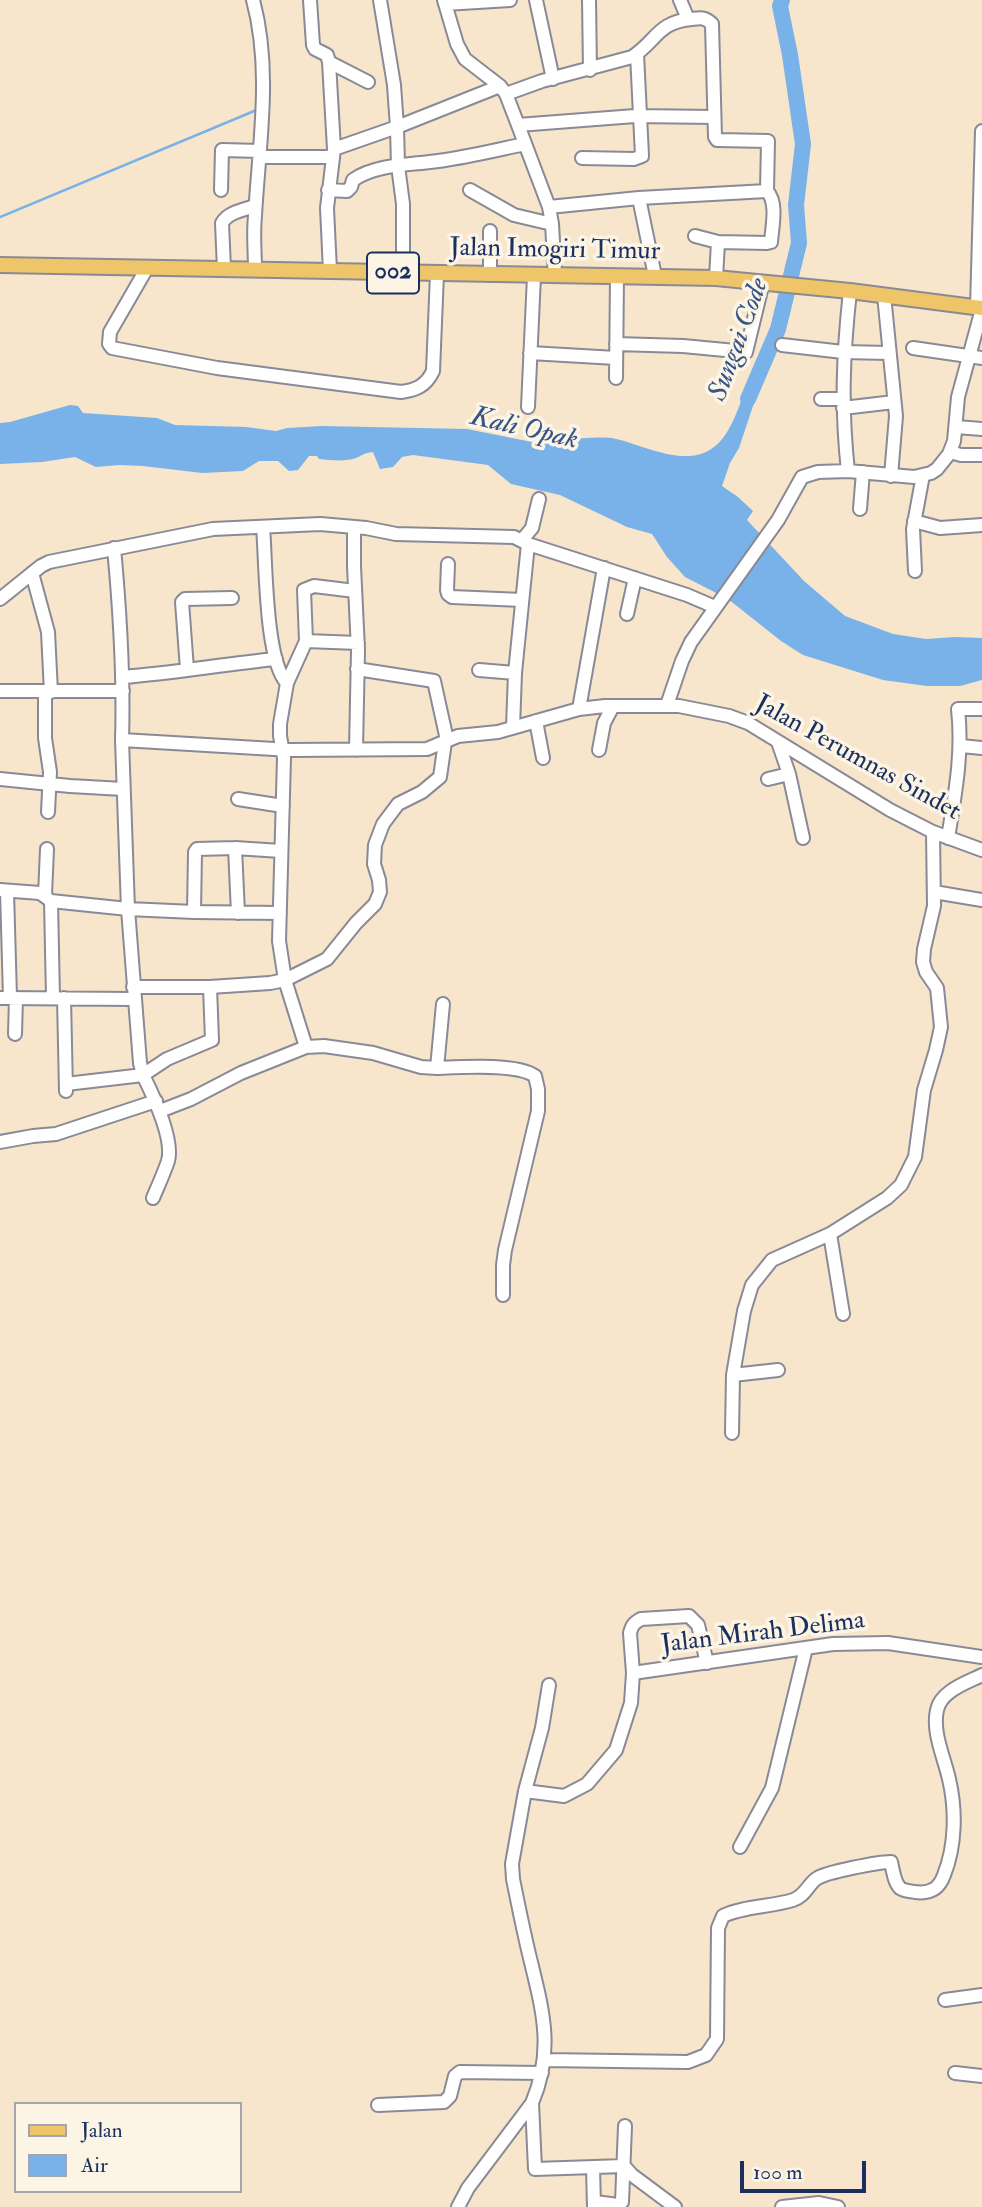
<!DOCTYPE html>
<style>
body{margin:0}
#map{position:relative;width:982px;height:2207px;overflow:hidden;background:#f7e5cc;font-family:"IM FELL Double Pica",serif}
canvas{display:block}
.legend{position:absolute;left:14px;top:2102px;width:228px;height:91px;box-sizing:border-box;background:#fcf5e5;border:2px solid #a2a6af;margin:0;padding:9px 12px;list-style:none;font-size:21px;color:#1b2f5e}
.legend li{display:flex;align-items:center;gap:14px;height:35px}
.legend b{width:35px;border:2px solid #a2a6af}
.scale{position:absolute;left:740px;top:2161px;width:126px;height:32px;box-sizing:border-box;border:4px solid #1b2f5e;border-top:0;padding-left:9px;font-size:21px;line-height:24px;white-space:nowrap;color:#1b2f5e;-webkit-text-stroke:5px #fcf5e5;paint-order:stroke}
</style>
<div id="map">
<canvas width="982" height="2207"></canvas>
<ul class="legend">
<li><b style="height:9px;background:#eec569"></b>Jalan</li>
<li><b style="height:19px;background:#79b2e9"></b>Air</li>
</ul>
<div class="scale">100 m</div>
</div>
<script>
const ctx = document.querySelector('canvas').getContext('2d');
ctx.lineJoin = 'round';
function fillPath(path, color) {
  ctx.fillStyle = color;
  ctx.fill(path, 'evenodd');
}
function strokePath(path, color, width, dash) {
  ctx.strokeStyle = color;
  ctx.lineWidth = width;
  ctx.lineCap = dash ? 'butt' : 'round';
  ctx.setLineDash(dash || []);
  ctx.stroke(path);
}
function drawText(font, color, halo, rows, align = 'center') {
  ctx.font = font + ' "IM FELL Double Pica",serif';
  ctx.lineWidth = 7;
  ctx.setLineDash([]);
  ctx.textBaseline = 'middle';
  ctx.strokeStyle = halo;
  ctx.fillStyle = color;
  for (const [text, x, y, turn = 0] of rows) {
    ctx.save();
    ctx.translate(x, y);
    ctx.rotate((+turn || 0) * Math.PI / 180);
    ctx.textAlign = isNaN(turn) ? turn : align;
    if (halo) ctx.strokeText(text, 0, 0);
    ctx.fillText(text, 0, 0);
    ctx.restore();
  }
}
fillPath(new Path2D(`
 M751,374L760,385L739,448L730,463L722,486L738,497L753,511L747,520L804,581L845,616L893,634L926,639L955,637L982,638V680L960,686H927L883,680L803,655L781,641L728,599L685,577L667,557L652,534L627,527L560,495L511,484L488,465L413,455L402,457L393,467L380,469L373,452C364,453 363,455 356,458C345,462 330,460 319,459L317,456H309L298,470L289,471L278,461H259L243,471L202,473L143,466L119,465L96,467L75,457L42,462L0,464V423L10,422L70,405L78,406L83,413L157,418L175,425L246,427L276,431L287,428L322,426L467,429L542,444C553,440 600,436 612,438C647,445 694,475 723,438C735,423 744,392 751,374Z`), '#79b2e9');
strokePath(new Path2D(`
 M0,217L259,109`), '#79b2e9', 2.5);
strokePath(new Path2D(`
 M748,399L778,329L799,243L796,205L803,144L790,55L780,6L782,0`), '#79b2e9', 16);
const minor = new Path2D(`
 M253,0C272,70 259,144 255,216C253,234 255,252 255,270
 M310,0L313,45L315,49L327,55L329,62L334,149L327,208L330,271
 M380,0L394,85L397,127L398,166L403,204V273
 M444,0L457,44L465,59L500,86L506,94L518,125L549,207L552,224L555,276
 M536,0L553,79
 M589,0L590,70
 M680,0L688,19
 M445,4L510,0
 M329,62L368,82
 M506,94L542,81L632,57C657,41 657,22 692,19C701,18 705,17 712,24L715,137L717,140L768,141L767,191C778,203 772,227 771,242L767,243L718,242L716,278
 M518,125L635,116L714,117
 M334,149L397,127L500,86
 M260,157H332
 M582,158L634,159L642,156L637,54
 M221,190L222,150L260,151
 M328,190L347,191L351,187L353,180C376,164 411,165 438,161C468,157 496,150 525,144
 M470,190L514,215L552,224
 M549,207L639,198
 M490,231V275
 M695,236L718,242
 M147,268L110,332L109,344L112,348L217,368L401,392C416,390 426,386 433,371L437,274
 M224,269L222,223C228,212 244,210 255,206
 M655,276L639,198L767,191
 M884,295L896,416L891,476
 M977,307L982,131
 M616,344L683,346L746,352L763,282
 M782,345L843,352L889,353
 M913,348L982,358
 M530,353L616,358
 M616,378L617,276
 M821,399H842
 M528,407L534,276
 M843,408L894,402
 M956,427L982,429
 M950,452L961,455H982
 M848,471C841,407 843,355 850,291
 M860,509L863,472
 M914,521L940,528L982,525
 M354,527V566L358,650L356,750
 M522,540L532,528L539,499
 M114,548C120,612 124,676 122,740
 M448,564L447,590L448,594L452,597L522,600
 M915,571L913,529L923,475
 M32,573L48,632L51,692
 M0,599L41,566L49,562L213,529L320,524L366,528L396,534L514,537L528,544L687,595L715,607
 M627,614L635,578
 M306,641L358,643
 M187,669L182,602L185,599L232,598
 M357,669L434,681L447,740
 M479,670L515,673
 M123,677C174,673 225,664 276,659
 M287,683L306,641L304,590L314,586L355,591
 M0,691H123
 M45,692V738L50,772L48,812
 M667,705L682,661L691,642L778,520L802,477L818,472L848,471L914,477L931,473L937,469L949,454L954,441L958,397L982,309
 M579,709L604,568
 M536,721L543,758
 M513,727L515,673L528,544
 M778,742L789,774L803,838
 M961,746L982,748
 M599,750L604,723L613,706
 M0,779L70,786L123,789
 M768,779L789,774
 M238,799L283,806
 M948,838C955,794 963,754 958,709H982
 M235,848L238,913
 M0,890L40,893L51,901L128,909L194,912L280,913
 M7,891L10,998
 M934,892L982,900
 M45,895L47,849
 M51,901L53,998
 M194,912L195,852L197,849L235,848L281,851
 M133,987H210
 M0,998L133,999
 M64,998L66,1091
 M15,1034L16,998
 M306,1047L285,980L327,959L356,923L375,904L380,892L379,880L374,864L375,845L383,824L398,804L422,792L440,777L445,742
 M437,1068C460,1067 517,1063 535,1076L538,1089V1111L505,1250L503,1265V1295
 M66,1084L143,1075L140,1063L128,909L122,740L291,750L427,749L458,736L498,732L579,709L605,706H679L729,716L748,723L890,810L933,832L982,850
 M160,1111L191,1099L241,1073L306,1047L324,1046L373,1053L421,1067L437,1068L443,1004
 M0,1142L33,1136L56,1134L156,1101
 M153,1198C158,1186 164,1173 168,1161C174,1139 153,1095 143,1075L167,1059L212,1040L210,987L270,983L285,980L279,941L284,758L280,736V724L287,683C265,661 266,561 263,527
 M830,1234L843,1314
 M733,1375L778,1370
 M732,1433L733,1375L744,1311L752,1285L772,1260L830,1234L887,1198L901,1185L915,1157L924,1090L936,1050L941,1027L937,988L926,972L923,962L924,949L934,906L933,832
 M633,1673L833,1644L888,1643L982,1657
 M525,1791L564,1796L587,1784L616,1750L631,1703L633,1673L630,1633C632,1625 634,1623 641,1619L689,1616L698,1625L707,1663
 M740,1847L772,1788L806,1648
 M945,2000L982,1995
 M544,2060L688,2062L706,2055L717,2039L718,1928L723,1916C744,1906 771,1907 793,1900C805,1896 807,1886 816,1879C825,1872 879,1862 891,1862C893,1870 894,1882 900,1888C904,1891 910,1891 915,1892C930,1894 939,1889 944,1875C956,1845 956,1809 949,1779C944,1757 932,1732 937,1710C941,1691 966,1683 982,1675
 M955,2073L982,2076
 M532,2103L535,2169L624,2166L632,2175L675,2207
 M378,2105L444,2102L450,2096L455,2076L460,2072L542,2073
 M593,2167L594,2207
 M595,2202L618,2205L622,2202L625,2126
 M458,2207L468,2188L532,2103C555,2049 542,2008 529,1954C523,1929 518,1904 513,1879L512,1864L525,1791L542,1728L549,1685
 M782,2207L819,2203L838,2207`);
const major = new Path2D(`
 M0,265L716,278L850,291L982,308`);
strokePath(minor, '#898a95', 16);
strokePath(major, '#898a95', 18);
strokePath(minor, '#fff', 12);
strokePath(major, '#eec569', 14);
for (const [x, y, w] of [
 [393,273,52]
]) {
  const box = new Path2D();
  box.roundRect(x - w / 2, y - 20.5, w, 41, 5);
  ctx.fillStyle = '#fcf5e5';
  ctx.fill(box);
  strokePath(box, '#1b2f5e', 2);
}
drawText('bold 24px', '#1b2f5e', null, [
 ["002",393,273]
]);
drawText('26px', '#1b2f5e', '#fcf5e5', [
 ["Jalan Imogiri Timur",555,251,1],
 ["Jalan Perumnas Sindet",857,759,29],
 ["Jalan Mirah Delima",763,1634,-7]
]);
drawText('italic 28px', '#375688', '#fcf5e5', [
 ["Sungai Code",740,340,-70],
 ["Kali Opak",524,430,13]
]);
</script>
